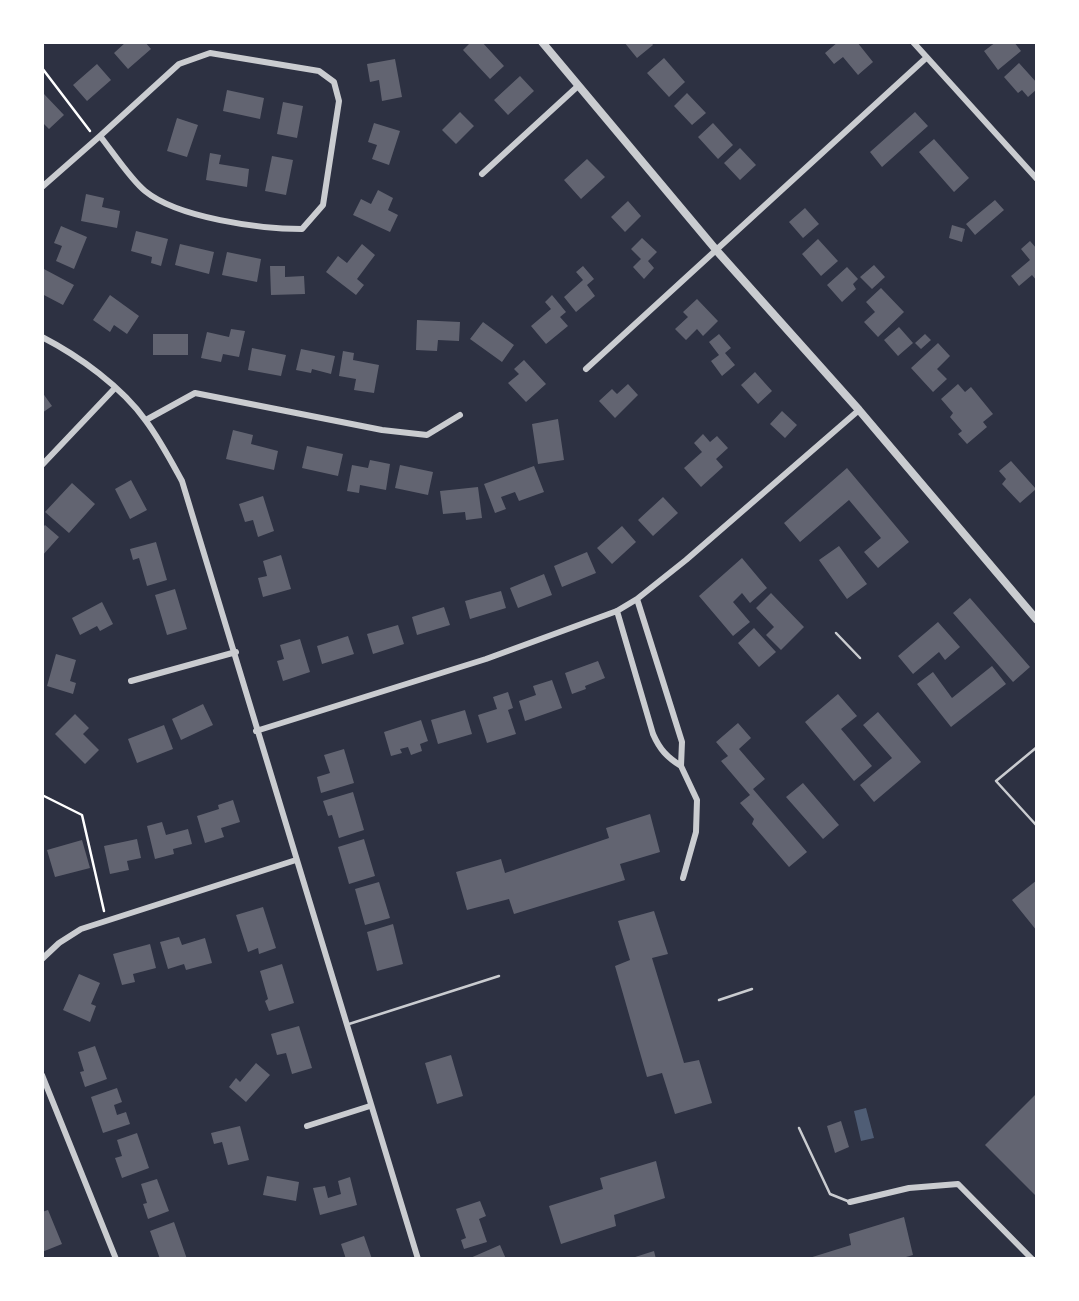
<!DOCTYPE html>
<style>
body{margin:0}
#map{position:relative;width:1079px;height:1301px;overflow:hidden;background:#2d3142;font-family:Rubik,sans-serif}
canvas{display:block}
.frame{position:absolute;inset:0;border:44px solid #fff;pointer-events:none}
</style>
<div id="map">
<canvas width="1079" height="1301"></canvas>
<div class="frame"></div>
</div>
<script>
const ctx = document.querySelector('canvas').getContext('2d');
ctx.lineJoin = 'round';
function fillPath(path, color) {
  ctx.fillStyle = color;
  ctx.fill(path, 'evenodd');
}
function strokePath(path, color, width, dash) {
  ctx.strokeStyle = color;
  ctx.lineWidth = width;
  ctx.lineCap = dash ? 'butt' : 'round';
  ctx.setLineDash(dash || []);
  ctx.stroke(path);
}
fillPath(new Path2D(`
 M866,1108L874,1138L861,1141L854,1111Z`), '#4f5d75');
fillPath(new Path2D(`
 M126,42H145L151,49L128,69L114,53Z
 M471,42H482L504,66L490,79L463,50Z
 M624,42H651L653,45L637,58Z
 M838,42H857L873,62L858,75L843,57L834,64L825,53Z
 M996,42H1014L1021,51L998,70L984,51Z
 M664,58L685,82L669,97L647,73Z
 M395,59L402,97L382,101L379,80L370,82L367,64Z
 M1019,63L1037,83V89L1028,97L1022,90L1018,93L1004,77Z
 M97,64L111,80L87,101L73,85Z
 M520,76L534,91L508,115L494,100Z
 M227,90L264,98L260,119L223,111Z
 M687,93L706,113L692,125L674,106Z
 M44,94L64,115L49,129L42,122V96Z
 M283,102L303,106L297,138L277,134Z
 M460,112L474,126L456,144L442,130Z
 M915,112L928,126L882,167L870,152Z
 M177,118L198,125L187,157L167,151Z
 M374,123L400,131L389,165L372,159L377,145L368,142Z
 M713,123L733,145L718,159L698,137Z
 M934,139L969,178L954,192L919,152Z
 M740,148L756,165L740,180L724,163Z
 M210,153L221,155L219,164L249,169L247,187L206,180Z
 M272,156L293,160L286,195L265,191Z
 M587,159L605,177L581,199L564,180Z
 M378,190L393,198L388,210L398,215L390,232L353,215L361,199L371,204Z
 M86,194L104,198L102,207L120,211L117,228L81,221Z
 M995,200L1004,210L975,235L966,224Z
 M628,201L641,216L625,232L611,217Z
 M805,208L819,224L803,238L789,222Z
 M952,225L965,229L962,242L949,238Z
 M61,226L87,237L74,269L56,261L62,246L54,243Z
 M136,231L168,239L161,266L151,263L152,257L131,251Z
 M642,238L657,252L648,261L654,268L644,279L633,267L641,259L631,249Z
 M818,239L838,261L821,276L802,254Z
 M1030,241L1037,249V281L1032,275L1019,286L1011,276L1030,260L1021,249Z
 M180,244L214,252L209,274L175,265Z
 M362,244L375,255L357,279L364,285L356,295L326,272L338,256L347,263Z
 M227,252L261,259L257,282L222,275Z
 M874,265L885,277L872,289L860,277Z
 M270,266H285V277L304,276L305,294L271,295Z
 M583,266L594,279L587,285L595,296L576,312L564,297L583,280L576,272Z
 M847,267L858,279L853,284L856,289L842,302L827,285Z
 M42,268L74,285L63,305L42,294Z
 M881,288L904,312L878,337L864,322L875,312L866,302Z
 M110,295L139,316L127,334L114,325L110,332L93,320Z
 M552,295L566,312L560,317L568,326L546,344L531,326L551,309L545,302Z
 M697,299L718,321L703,336L697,329L686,340L675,329L688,317L683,312Z
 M417,320L460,322L459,341L438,340L437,351L416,350Z
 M483,322L514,345L502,362L470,339Z
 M899,327L913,343L898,356L884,340Z
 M231,329L245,331L239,357L223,354L221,362L201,358L207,332L229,337Z
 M153,334H188V355H153Z
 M719,334L731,348L725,353L735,365L722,376L711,361L719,355L709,342Z
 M925,334L931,340L921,349L915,343Z
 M938,343L950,356L937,369L947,379L933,392L911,368Z
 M252,348L286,355L281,376L248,370Z
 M301,349L335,356L331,374L312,369L311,373L296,370Z
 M343,351L354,353L353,360L379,365L374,393L354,390L356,379L339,376Z
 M524,360L546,384L526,402L508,383L519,374L514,369Z
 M755,372L772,391L758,404L741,385Z
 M628,384L638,395L615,418L599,401L612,389L617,394Z
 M958,384L965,392L971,387L993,414L983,422L987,427L967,444L958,434L962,431L950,417L953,413L941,399Z
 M42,392L52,406L42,413Z
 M782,411L797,425L785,438L770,424Z
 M558,419L564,460L538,464L532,424Z
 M233,430L253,435L251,444L278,451L274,470L226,459Z
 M703,434L710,442L717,436L728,448L716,459L723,467L701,487L684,468L702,452L694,443Z
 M307,446L343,454L338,476L302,468Z
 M370,460L390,464L386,490L360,485L359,493L347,491L352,465L368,468Z
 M1011,461L1036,489L1020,503L1002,484L1006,479L999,471Z
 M400,465L433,472L428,495L395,488Z
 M534,466L544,492L519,501L515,492L501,497L506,509L495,513L484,484Z
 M847,468L909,542L878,568L864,552L881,538L849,500L800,542L784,523Z
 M131,480L147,510L130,519L115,489Z
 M72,483L95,504L69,533L45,512Z
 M478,487L482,518L466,520L465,512L443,514L440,491Z
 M263,496L274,531L258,537L253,520L245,522L239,504Z
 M663,497L678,513L653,536L638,520Z
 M45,525L59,537L42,556V528Z
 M622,526L636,542L612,564L597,548Z
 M156,542L167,580L147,586L139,558L133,560L130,549Z
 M839,546L867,584L847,599L819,560Z
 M587,552L596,573L562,587L554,566Z
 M281,555L291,589L263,597L258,578L267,576L263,561Z
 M742,558L767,588L750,603L742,593L733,602L750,622L733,636L699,596Z
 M544,574L552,595L518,608L510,588Z
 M175,589L187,629L167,635L155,595Z
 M501,591L506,608L470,619L465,601Z
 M771,593L804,627L781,650L766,635L774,627L756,608Z
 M970,598L1030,667L1013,682L953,613Z
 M102,602L113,624L100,631L97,626L80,635L72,618Z
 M444,607L450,625L417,635L412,617Z
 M938,622L960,647L945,660L939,652L913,674L898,656Z
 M398,625L404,644L373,654L367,634Z
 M754,628L776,652L759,667L738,643Z
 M348,636L354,654L322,664L317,646Z
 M300,639L310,672L283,681L277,661L284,659L280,645Z
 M56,654L76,660L70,681L76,683L73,694L47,686Z
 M598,661L605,678L585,686L586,689L572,694L565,673Z
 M992,666L1006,684L951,727L917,684L933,672L952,698Z
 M552,680L562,708L525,721L519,701L536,695L533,686Z
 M508,692L513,708L508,710L516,734L487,743L478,715L497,709L493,697Z
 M838,694L857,716L841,729L872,766L854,781L805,722Z
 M203,704L213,725L181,740L172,719Z
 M465,710L472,734L438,744L431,720Z
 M878,712L921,762L874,802L860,785L892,758L863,725Z
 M75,714L89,728L83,734L99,750L85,764L55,734Z
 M421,720L428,741L420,744L422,751L411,755L408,747L400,749L402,753L391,756L384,732Z
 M738,723L751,738L739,749L765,779L753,789L807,852L789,867L752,824L754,819L740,803L750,795L721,761L728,756L716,742Z
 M164,725L173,749L137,763L128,739Z
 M344,749L354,783L321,793L317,777L330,773L324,755Z
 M803,783L839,825L823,839L786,797Z
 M353,792L364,830L339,838L332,815L328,816L323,801Z
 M233,800L240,822L221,828L224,837L205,843L197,816L219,809L218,805Z
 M650,814L660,852L620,864L625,880L514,914L509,899L467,910L456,872L501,859L505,873L609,838L606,828Z
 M162,822L166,835L188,829L192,844L173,849L174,854L155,859L147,826Z
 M137,839L141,858L127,861L129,870L110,874L104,846Z
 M364,839L375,876L349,884L338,847Z
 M82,840L90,868L55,877L47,850Z
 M1037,880V931L1012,900Z
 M379,882L390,918L365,925L355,889Z
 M263,907L276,948L259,954L258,948L248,952L236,915Z
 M654,911L668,954L652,958L684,1063L699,1060L712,1103L675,1114L662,1073L647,1077L615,966L630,960L618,921Z
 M393,924L403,964L377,971L367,932Z
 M179,937L182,945L205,938L212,963L186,970L184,964L168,969L160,942Z
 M150,944L156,968L133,974L135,982L122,985L113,954Z
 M282,964L294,1003L269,1011L265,1001L268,999L260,971Z
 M79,974L100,983L91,1004L96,1006L90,1022L63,1010Z
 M299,1026L312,1068L292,1074L286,1053L277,1055L271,1034Z
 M95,1046L107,1079L85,1087L80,1072L84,1071L78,1052Z
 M451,1055L463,1096L437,1104L425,1063Z
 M256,1063L270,1075L246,1102L229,1087L236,1078L240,1082Z
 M117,1088L122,1102L114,1105L117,1115L126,1112L130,1124L103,1133L91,1097Z
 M1037,1093V1197L985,1145Z
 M841,1121L849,1147L835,1153L827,1126Z
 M240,1126L249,1160L228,1165L222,1142L214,1144L211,1133Z
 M137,1133L149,1168L122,1178L115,1158L122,1156L117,1140Z
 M656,1161L665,1198L614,1215L616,1226L561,1244L549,1206L603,1189L600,1178Z
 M267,1176L299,1182L296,1201L263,1195Z
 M350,1177L357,1205L320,1215L313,1188L325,1186L328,1198L341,1194L338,1181Z
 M157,1179L169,1211L148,1219L143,1204L147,1203L141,1184Z
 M480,1201L486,1216L479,1219L487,1242L464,1249L461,1240L466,1238L456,1209Z
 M48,1210L62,1244L42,1252V1212Z
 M904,1217L913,1255L899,1259H806L851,1245L849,1234Z
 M174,1222L187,1259H160L150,1231Z
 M364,1236L372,1259H346L341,1244Z
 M500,1245L506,1259H468Z
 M654,1251L656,1259H632V1258Z`), '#626471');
strokePath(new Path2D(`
 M42,68L90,131
 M42,795L82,815L104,911`), '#fff', 2.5);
strokePath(new Path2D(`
 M836,633L860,658
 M1037,747L996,781L1037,826
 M719,1000L752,989
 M349,1024L499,976
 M799,1128L830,1194L850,1202`), '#caccd0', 2.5);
strokePath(new Path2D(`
 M913,42L1037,179
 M210,53L319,71L334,82L339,101L323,205L302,229C260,229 178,218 145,191C131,180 112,151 100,136L179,64Z
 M482,174L578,86
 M42,187L100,136
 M42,337C79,356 122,387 146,421C160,440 171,461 182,481L418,1259
 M586,369L926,58
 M146,420L195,393L382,430L427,435L460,415
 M42,465L115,388
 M637,599L682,742L681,766L697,800L696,832L683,878
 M617,611L653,734C660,750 667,757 681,766
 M131,681L236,652
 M256,731L486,659L617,611L637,599L686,560L859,410
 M42,959L59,943L81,929L296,860
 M42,1075L116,1259
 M307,1126L370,1106
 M850,1202L909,1188L958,1184L1032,1259`), '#caccd0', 6);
strokePath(new Path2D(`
 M542,42L717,251L859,410L1037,620`), '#caccd0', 8);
</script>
